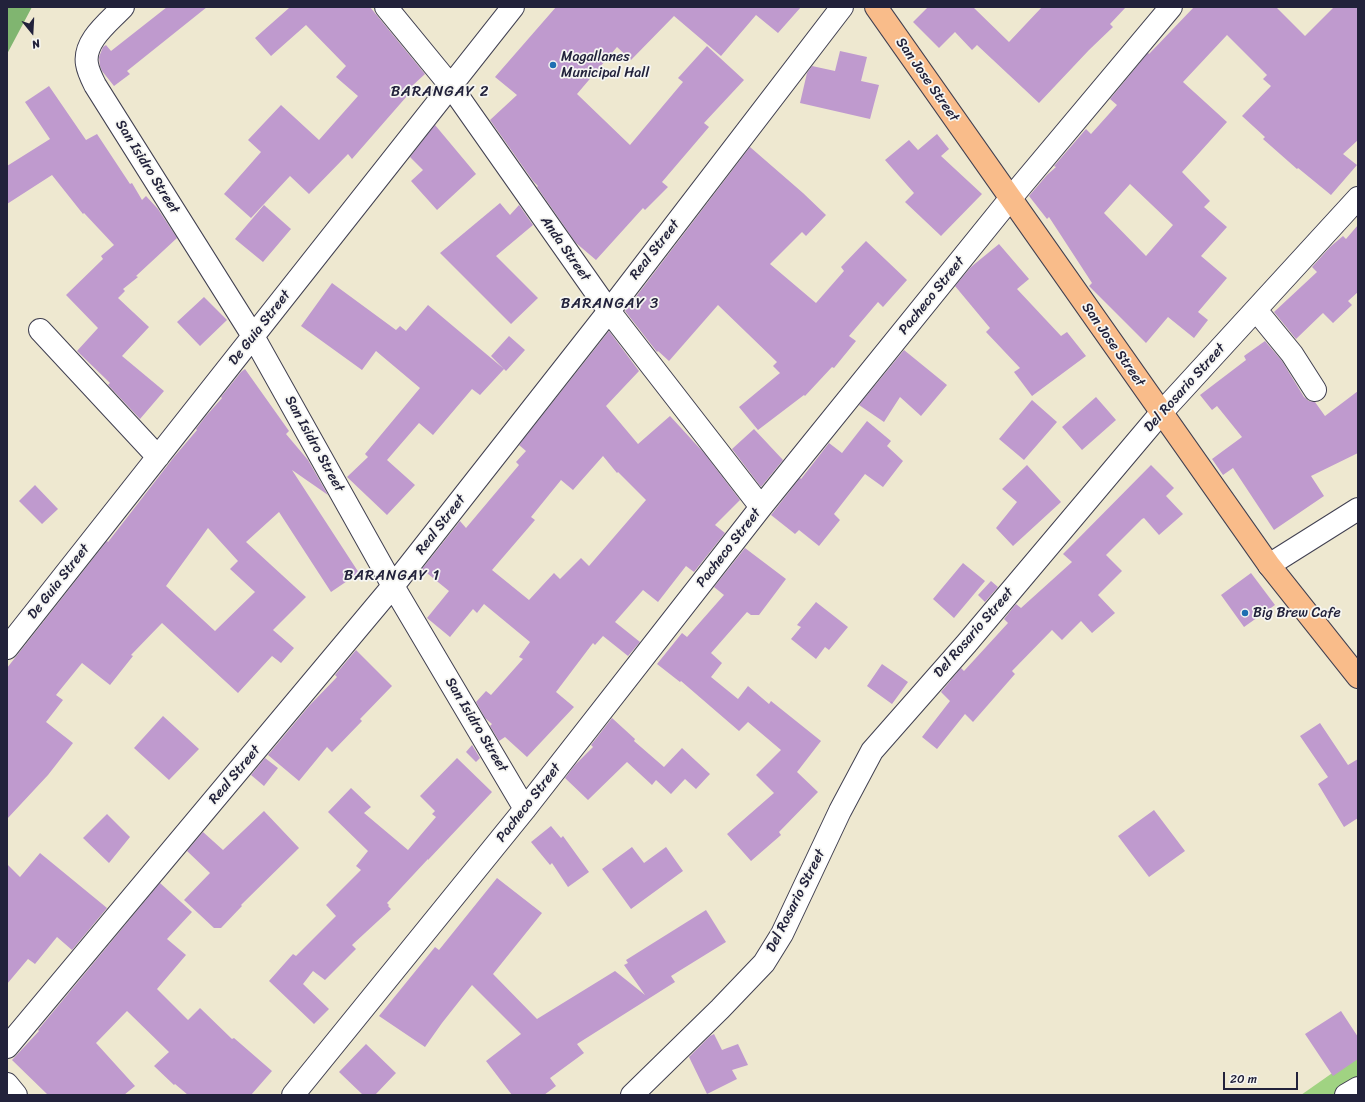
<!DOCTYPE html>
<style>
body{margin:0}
#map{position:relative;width:1365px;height:1102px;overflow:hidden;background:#eee8d0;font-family:Sriracha,sans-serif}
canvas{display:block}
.frame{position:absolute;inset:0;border:8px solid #22223b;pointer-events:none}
.north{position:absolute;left:12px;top:12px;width:40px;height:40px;-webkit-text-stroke:3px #f6f6f2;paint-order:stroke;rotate:162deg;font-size:11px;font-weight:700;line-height:16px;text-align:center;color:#22223b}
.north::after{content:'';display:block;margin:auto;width:14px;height:18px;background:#22223b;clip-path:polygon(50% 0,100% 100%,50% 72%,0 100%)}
.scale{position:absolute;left:1223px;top:1072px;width:75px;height:18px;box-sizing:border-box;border:2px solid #22223b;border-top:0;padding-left:5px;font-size:12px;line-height:14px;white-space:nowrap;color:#22223b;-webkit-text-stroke:3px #f6f6f2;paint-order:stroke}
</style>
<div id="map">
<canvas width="1365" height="1102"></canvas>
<div class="frame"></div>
<div class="north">N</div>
<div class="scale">20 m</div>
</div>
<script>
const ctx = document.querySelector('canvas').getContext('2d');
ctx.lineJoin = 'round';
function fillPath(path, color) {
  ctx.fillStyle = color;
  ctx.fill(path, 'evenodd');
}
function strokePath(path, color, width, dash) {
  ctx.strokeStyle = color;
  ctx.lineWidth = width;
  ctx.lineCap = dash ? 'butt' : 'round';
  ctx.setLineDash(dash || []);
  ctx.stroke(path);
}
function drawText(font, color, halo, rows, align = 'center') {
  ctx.font = font + ' Sriracha,sans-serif';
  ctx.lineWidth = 3.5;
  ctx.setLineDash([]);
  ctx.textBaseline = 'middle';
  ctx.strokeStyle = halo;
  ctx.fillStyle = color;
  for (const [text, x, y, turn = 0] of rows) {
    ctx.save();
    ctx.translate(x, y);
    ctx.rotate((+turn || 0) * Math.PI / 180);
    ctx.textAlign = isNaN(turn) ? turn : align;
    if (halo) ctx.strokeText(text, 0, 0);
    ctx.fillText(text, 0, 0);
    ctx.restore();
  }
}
fillPath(new Path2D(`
 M1358,1055V1095H1301Z`), '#a0d382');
fillPath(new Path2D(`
 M7,7H32L7,54Z`), '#80b570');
fillPath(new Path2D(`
 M167,7H207L127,71L130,74L114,86L102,71L100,66L99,57L103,47L106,45L111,51Z
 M288,7H370L425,74L412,86L414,88L352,159L348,154L309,194L290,176L251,218L224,194L261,152L248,140L281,105L319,140L358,96L336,77L346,66L306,25L271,56L255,38L289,8Z
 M556,7H801L778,33L756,15L721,56L674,16L631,60L617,47L577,94L630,145L683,82L678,78L707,46L744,80L704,123L709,127L662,182L668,187L645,210L643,208L596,260L576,243L537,187L538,186L533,181L490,120L517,95L495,77Z
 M928,7H973L1009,42L1042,7H1126L1110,24L1113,27L1089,50L1039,103L977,45L972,50L955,32L939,48L913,22Z
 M1194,7H1276L1305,36L1334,7H1358V140L1343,154L1357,165L1331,195L1298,168L1297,169L1263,139L1265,137L1242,116L1271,86L1263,79L1267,75L1227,35L1183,82L1227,122L1182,172L1210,201L1204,207L1227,227L1201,256L1227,278L1198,312L1208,320L1194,338L1168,317L1146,343L1089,286L1092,283L1049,217L1047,219L1029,196L1047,175L1056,167L1054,166L1086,129L1091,134L1117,105L1110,99L1148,53L1149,54ZM1130,184L1173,225L1146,256L1104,213Z
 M840,51L867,57L861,81L879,85L870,119L800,103L807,73L812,66L835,71Z
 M49,86L86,140L97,134L130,184L132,183L142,200L146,196L158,209L177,238L136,276L138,277L123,289L125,291L118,298L149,327L122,356L164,391L140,419L108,385L110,383L77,351L98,328L66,295L103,259L101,256L114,245L84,213L83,214L52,175L7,204V166L50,139L25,102Z
 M435,125L476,174L437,210L411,181L423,170L410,157Z
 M937,134L949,149L941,156L982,194L941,236L905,202L914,193L885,160L909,140L918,150Z
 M750,147L803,193L826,215L806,236L802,232L770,264L816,303L844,271L841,267L866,241L907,280L883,307L878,302L849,336L856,341L834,368L832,367L805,396L804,395L758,430L739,407L780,373L773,366L777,362L718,305L669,361L658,351L657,352L625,311Z
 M500,203L510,215L519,205L533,225L496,256L538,298L511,324L440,253Z
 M264,205L291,229L263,262L235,239Z
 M1358,225V292L1348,301L1352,305L1333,323L1323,313L1296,339L1274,312L1317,272L1312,267L1330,247L1343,236L1346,239Z
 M999,244L1029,279L1017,289L1061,336L1067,332L1086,356L1032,396L1014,372L1020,368L986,332L990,328L955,286L971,267Z
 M332,283L396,330L400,326L406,331L428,305L504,369L491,356L509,336L525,350L506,371L504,369L480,395L472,389L433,435L419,423L387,460L415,485L387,515L347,477L368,457L365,454L420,388L376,351L362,370L301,326Z
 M204,297L227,320L200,346L177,322Z
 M609,331L639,371L606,406L638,444L670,416L704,453L740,500L715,525L725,533L694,572L686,566L658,602L643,590L615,622L640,642L628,656L603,636L595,645L593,643L556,692L574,707L527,757L505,737L499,741L490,726L492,724L485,718L476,702L486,691L491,695L523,659L519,657L530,642L484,604L477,613L473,609L450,637L427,618L449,591L422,569L460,521L466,528L519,465L516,462L526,451L519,445ZM603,456L617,473L618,472L646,500L589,566L581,558L560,579L554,573L529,600L492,570L535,520L531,517L561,480L573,490Z
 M1265,341L1282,361L1304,397L1309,401L1315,402L1325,416L1358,391V453L1311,476L1324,496L1274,530L1233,468L1223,475L1212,459L1242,437L1217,406L1212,410L1200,395L1246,360L1244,356Z
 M904,350L947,385L921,416L900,397L884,422L859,405Z
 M245,369L289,431L286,434L308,460L328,495L292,470L359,573L331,592L279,512L246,542L306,597L273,630L294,648L281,663L272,656L238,693L162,623L131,655L133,656L110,685L82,663L56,695L63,700L46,722L73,743L48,775L7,819V668L107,541L108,542L174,457L197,430L196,429L206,416L222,398L221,397L241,372ZM208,528L238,561L230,569L255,592L215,631L166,586Z
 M1096,397L1116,420L1082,450L1062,427Z
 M1032,400L1057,422L1024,460L999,439Z
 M867,421L891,441L887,446L903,461L883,487L865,474L834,514L840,520L819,546L799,530L795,534L771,515L800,478L801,479L829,443L842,453Z
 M754,429L783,460L761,487L732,449Z
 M1027,465L1061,502L1013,546L996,528L1017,502L1002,489Z
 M1151,465L1174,488L1166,496L1183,514L1159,535L1144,518L1142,519L1106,555L1122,571L1098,595L1115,613L1092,633L1081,621L1062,640L1052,630L1012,671L1015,674L973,722L965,714L937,749L922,737L950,701L941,692L961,668L964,671L1008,623L1004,619L1016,604L1021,608L1072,562L1063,554Z
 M35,485L58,509L42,524L19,501Z
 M745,548L786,579L759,615H751L747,612L711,653L722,663L711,677L738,699L748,686L769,704L771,701L821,741L797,772L818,792L779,832L781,835L751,861L727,834L774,793L756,775L781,750L748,722L739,731L681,681L680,682L657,664L682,633L687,637L724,595L714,587Z
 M963,563L985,581L954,618L933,599Z
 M1251,573L1275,605L1244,627L1221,595Z
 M991,581L998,587L985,602L978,595Z
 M816,602L848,627L829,650L825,647L816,659L791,639L801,627L797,625Z
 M356,650L392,686L360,719L362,721L332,752L327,747L299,781L268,755L309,706L337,677L335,675Z
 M882,664L908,682L892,704L867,686Z
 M163,716L199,749L169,780L134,748Z
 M612,718L635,739L634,741L664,767L682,748L710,774L696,789L685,779L671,794L656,780L652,785L627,762L588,800L565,778L575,765L593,747L591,745Z
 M1320,723L1348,765L1358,759V818L1344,827L1318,784L1328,777L1300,736Z
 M472,745L480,758L476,762L466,752Z
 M265,758L278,768L264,786L251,775Z
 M457,758L492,792L428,860V859L387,903L389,905L388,906L391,909L352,945L356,949L325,980L313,971L303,984L329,1009L314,1024L269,981L293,954L296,956L336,916L326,905L361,870L356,866L368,851L328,812L351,788L371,807L364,813L408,850L436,817L432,814L435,811L420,796Z
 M1154,810L1185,851L1149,877L1118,836Z
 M264,811L299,848L241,905L242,906L221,928H214L184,900L210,873L187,851L203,832L223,850Z
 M107,814L130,837L109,863L83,838Z
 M551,826L561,838L563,836L589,872L568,887L552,863L550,865L531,842Z
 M632,847L644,863L666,847L683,871L631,909L602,869Z
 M40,853L107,908L72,950L57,937L35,964L28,959L7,984V864L20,877Z
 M497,878L542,913L493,974L537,1019L615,971L645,995L624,965L628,963L626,960L706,910L726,942L671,976L675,982L577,1044L584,1053L550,1078L556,1086L544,1095H512L486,1061L521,1034L472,985L442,1023L425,1047L379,1016L435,947L439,950Z
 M160,883L192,912L167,939L186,955L157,989L188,1020L200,1008L232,1039L234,1038L272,1071L251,1095H188L175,1084L174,1085L154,1066L169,1052L127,1011L96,1043L135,1086L124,1095H48L12,1060L39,1031L38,1030Z
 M1341,1011L1358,1037V1059L1333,1076L1305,1034Z
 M714,1034L722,1050L738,1044L748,1065L732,1070L737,1079L707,1094L689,1057L710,1036Z
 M366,1044L396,1073L375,1095H363L339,1072Z`), '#bf9ace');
const minor = new Path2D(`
 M123,7C109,22 83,41 87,64C88,71 92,79 95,85L253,336L393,586L525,809
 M386,7L450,85L609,311L761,507
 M1256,310L1292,354L1315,390
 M40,330L158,457
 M1269,565L1358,509
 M7,648L513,7
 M7,1047L393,586L609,311L842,7
 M7,1084L16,1095
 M293,1095L525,809L761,507L1010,199L1171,7
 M632,1095L720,1009L764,963L782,934L840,811L872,751L967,643L1161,413L1358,198
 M1346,1095L1358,1088`);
const major = new Path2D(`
 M876,7L1269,565L1358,677`);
strokePath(minor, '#414051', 24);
strokePath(major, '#414051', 24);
strokePath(minor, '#fff', 22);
strokePath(major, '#f9bc8a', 22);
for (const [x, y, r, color] of [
 [553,65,4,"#1f6fb2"],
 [1245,613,4,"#1f6fb2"]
]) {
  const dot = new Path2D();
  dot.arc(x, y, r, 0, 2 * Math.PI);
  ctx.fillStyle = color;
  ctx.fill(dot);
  strokePath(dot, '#f6f6f2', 1.5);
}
drawText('14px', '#22223b', '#f6f6f2', [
 ["Magallanes",561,57],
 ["Municipal Hall",561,73],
 ["Big Brew Cafe",1253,613]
], 'left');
drawText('14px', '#22223b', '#f6f6f2', [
 ["San Jose Street",927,80,55],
 ["San Isidro Street",147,167,58],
 ["Anda Street",565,249,55],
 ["Real Street",655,250,-52],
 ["Pacheco Street",932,296,-51],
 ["De Guia Street",260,328,-52],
 ["San Jose Street",1113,345,55],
 ["Del Rosario Street",1185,388,-48],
 ["San Isidro Street",314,444,61],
 ["Real Street",441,525,-52],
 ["Pacheco Street",729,548,-52],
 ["De Guia Street",59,582,-52],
 ["Del Rosario Street",974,633,-49],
 ["San Isidro Street",476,725,59],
 ["Real Street",235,775,-50],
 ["Pacheco Street",529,803,-52],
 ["Del Rosario Street",796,901,-63]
]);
ctx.letterSpacing = '1px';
drawText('15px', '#22223b', '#f6f6f2', [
 ["BARANGAY 2",440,92],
 ["BARANGAY 3",610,304],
 ["BARANGAY 1",392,576]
]);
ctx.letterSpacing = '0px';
</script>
